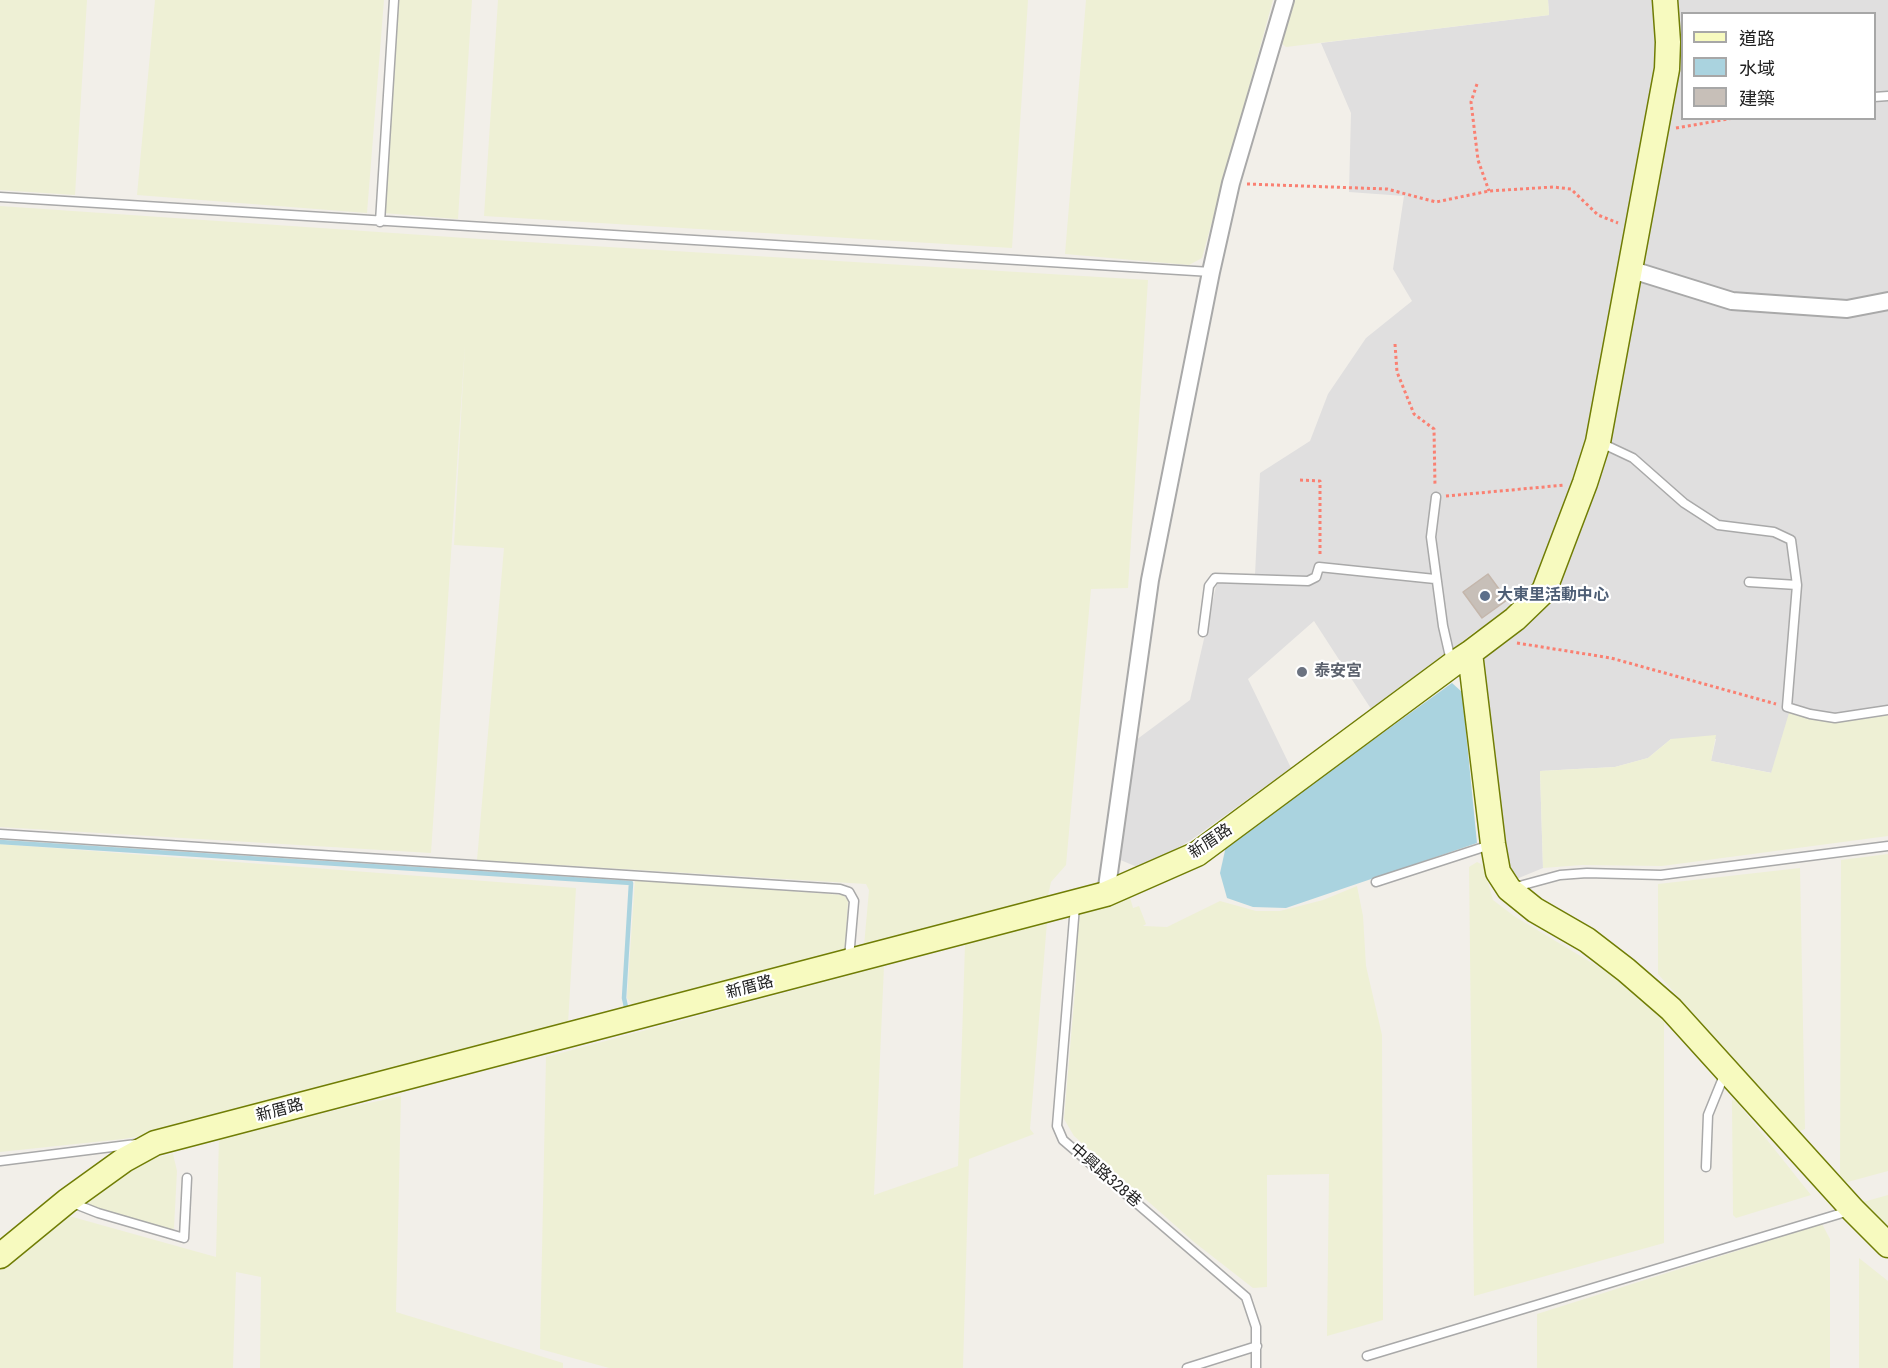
<!DOCTYPE html>
<meta charset="utf-8">
<style>
body{margin:0}
#map{position:relative;width:1888px;height:1368px;overflow:hidden;background:#f2efe9;font-family:"Roboto Condensed","Noto Sans TC",sans-serif}
canvas{display:block}
.legend{position:absolute;left:1681px;top:12px;width:195px;height:108px;box-sizing:border-box;background:#fff;border:2px solid #a7a7a7;margin:0;padding:8px 10px;list-style:none;font-size:18px;color:#222}
.legend li{display:flex;align-items:center;gap:12px;height:30px}
.legend b{width:30px;border:2px solid #a7a7a7}
</style>
<div id="map">
<canvas width="1888" height="1368"></canvas>
<ul class="legend">
<li><b style="height:8px;background:#f7fabf"></b>道路</li>
<li><b style="height:16px;background:#aad3df"></b>水域</li>
<li><b style="height:16px;background:#c7bfb8"></b>建築</li>
</ul>
</div>
<script>
const ctx = document.querySelector('canvas').getContext('2d');
ctx.lineJoin = 'round';
function fill(path, color) { ctx.fillStyle = color; ctx.fill(path, 'evenodd'); }
const poly = rows => new Path2D(rows.map(r => 'M' + r).join(''));
function trace(path, color, width, dash) { ctx.strokeStyle = color; ctx.lineWidth = width; ctx.lineCap = dash ? 'butt' : 'round'; ctx.setLineDash(dash || []); ctx.stroke(path); }
function write(font, color, halo, rows, align = 'center') {
  ctx.font = font + ' "Roboto Condensed","Noto Sans TC",sans-serif'; ctx.lineWidth = 4.5; ctx.setLineDash([]); ctx.textBaseline = 'middle'; ctx.strokeStyle = halo; ctx.fillStyle = color; for (const [text, x, y, turn = 0] of rows) {
    ctx.save(); ctx.translate(x, y); ctx.rotate((+turn || 0) * Math.PI / 180); ctx.textAlign = isNaN(turn) ? turn : align; if (halo) ctx.strokeText(text, 0, 0); ctx.fillText(text, 0, 0); ctx.restore();
  }
}
const residential = poly([
 [1548,0,1888,0,1888,713,1772,773,1711,761,1716,739,1671,739,1648,758,1615,767,1540,771,1543,868,1514,880,1503,875,1488,701,1477,630,1373,712,1314,621,1248,679,1291,768,1191,840,1142,869,1118,859,1136,740,1190,700,1217,582,1255,575,1260,473,1310,441,1328,394,1366,338,1412,301,1393,269,1404,196,1349,192,1351,113,1321,43,1549,15],
 [1682,14,1874,14,1874,118,1682,118]
]);
const farmland = poly([
 [0,0,87,0,75,195,0,190],
 [155,0,384,0,367,213,137,195],
 [399,0,472,0,458,219,383,213],
 [498,0,1028,0,1012,248,484,216],
 [1086,0,1273,0,1202,258,1189,265,1065,254],
 [1293,0,1548,0,1549,15,1286,47,1281,43],
 [0,206,495,240,1148,280,1128,588,1091,589,1066,865,1051,882,1047,900,864,946,869,890,866,884,477,860,504,548,454,545,465,345,431,853,0,827],
 [1789,713,1841,721,1888,713,1888,836,1662,866,1582,865,1543,868,1540,771,1615,767,1648,758,1671,739,1716,735,1711,761,1771,773],
 [0,844,576,888,568,1024,154,1134,123,1139,0,1152],
 [1888,854,1888,1171,1844,1183,1840,1178,1841,860],
 [1477,862,1483,865,1493,900,1514,916,1617,978,1664,1020,1664,1243,1474,1296,1469,867],
 [1800,868,1805,1129,1798,1132,1658,974,1658,884],
 [635,879,843,895,848,900,845,952,633,1005,627,998],
 [1357,886,1363,916,1366,966,1382,1035,1383,1320,1327,1336,1329,1174,1267,1175,1267,1287,1253,1288,1194,1242,1074,1136,1064,1119,1076,978,1075,933,1077,918,1083,911,1129,894,1133,908,1139,906,1146,924,1143,926,1167,927,1220,901,1256,911,1280,911,1323,900],
 [1047,922,1030,1129,1034,1134,969,1159,963,1368,609,1368,540,1349,546,1057,884,966,874,1195,958,1166,965,944],
 [401,1096,396,1312,563,1363,563,1368,260,1368,261,1277,236,1272,233,1368,0,1368,0,1269,69,1216,216,1257,219,1136],
 [1732,1100,1736,1101,1811,1195,1736,1218,1733,1215],
 [173,1154,177,1171,174,1228,169,1232,90,1209,87,1200,121,1174,158,1157],
 [1888,1195,1888,1236,1861,1207,1863,1202],
 [1822,1224,1830,1239,1830,1368,1537,1368,1537,1314],
 [1859,1258,1888,1281,1888,1368,1859,1368]
]);
const water = poly([
 [1452,683,1462,692,1477,843,1286,908,1253,907,1227,898,1220,873,1226,846]
]);
const stream = poly([
 [0,842,631,883,624,998,626,1007]
]);
const building = poly([
 [1488,574,1507,600,1482,618,1463,592,1488,574]
]);
const path = poly([
 [1477,84,1471,102,1478,160,1489,191],
 [1676,128,1734,118],
 [1247,184,1387,189,1436,202,1489,191,1553,187,1571,189,1598,215,1618,223],
 [1395,344,1397,372,1414,414,1434,429,1435,486],
 [1300,480,1320,481,1320,557],
 [1446,496,1565,485],
 [1517,643,1611,658,1776,704]
]);
const lane = poly([
 [1874,97,1888,96],
 [0,197,1211,272],
 [380,222,394,0],
 [1599,442,1633,458,1684,503,1718,525,1774,532,1791,540,1797,585,1787,707,1810,714,1835,718,1888,710],
 [1436,497,1431,537,1443,626,1451,661],
 [1749,582,1797,585],
 [1203,632,1209,586,1215,578,1308,581,1316,577,1319,567,1435,579],
 [0,834,840,889,849,892,854,901,849,958],
 [1376,882,1490,845],
 [1512,888,1560,875,1587,873,1661,875,1888,846],
 [1075,906,1057,1126,1063,1140,1246,1297,1256,1327,1256,1368],
 [0,1161,136,1144],
 [1706,1167,1708,1115,1725,1073],
 [70,1202,98,1213,184,1238,187,1178],
 [1367,1356,1849,1211],
 [1187,1368,1257,1346]
]);
const street = poly([
 [1629,269,1732,301,1847,309,1888,301],
 [1106,894,1150,580,1211,272,1231,183,1285,0]
]);
const secondary = poly([
 [1665,0,1668,42,1667,69,1598,442,1585,483,1544,591,1515,619,1470,653,1493,844,1498,872,1509,889,1535,910,1587,940,1626,970,1671,1009,1853,1210,1888,1245],
 [0,1256,67,1201,124,1160,155,1143,1106,894,1197,854,1452,665,1470,653]
]);
const markers = [
 [1485,596,6,"#5c6f8a"],
 [1302,672,6,"#6b7280"]
];
const serviceNames = [
 ["大東里活動中心",1497,596]
];
const worshipNames = [
 ["泰安宮",1314,672]
];
const streetNames = [
 ["新厝路",1211,842,-34],
 ["新厝路",750,988,-15],
 ["新厝路",280,1111,-15],
 ["中興路328巷",1105,1176,41]
];
fill(residential, '#e0dfdf');
fill(farmland, '#eef0d5');
fill(water, '#aad3df');
trace(stream, '#aad3df', 4.5);
fill(building, '#c7bfb8');
trace(building, '#c4b6ab', 1.5);
trace(lane, '#a9a9a9', 11);
trace(street, '#a9a9a9', 20);
trace(secondary, '#707d05', 27);
trace(path, '#fa8072', 3, [3, 3]);
trace(lane, '#fff', 8);
trace(street, '#fff', 16);
trace(secondary, '#f7fabf', 24);
for (const [x, y, r, color] of markers) { const dot = new Path2D(); dot.arc(x, y, r, 0, 2 * Math.PI); ctx.fillStyle = color; ctx.fill(dot); trace(dot, '#fff', 2); }
write('bold 16px', '#4e5e75', '#fff', serviceNames, 'left');
write('bold 16px', '#5b616d', '#fff', worshipNames, 'left');
write('16px', '#222', '#fff', streetNames);
</script>
